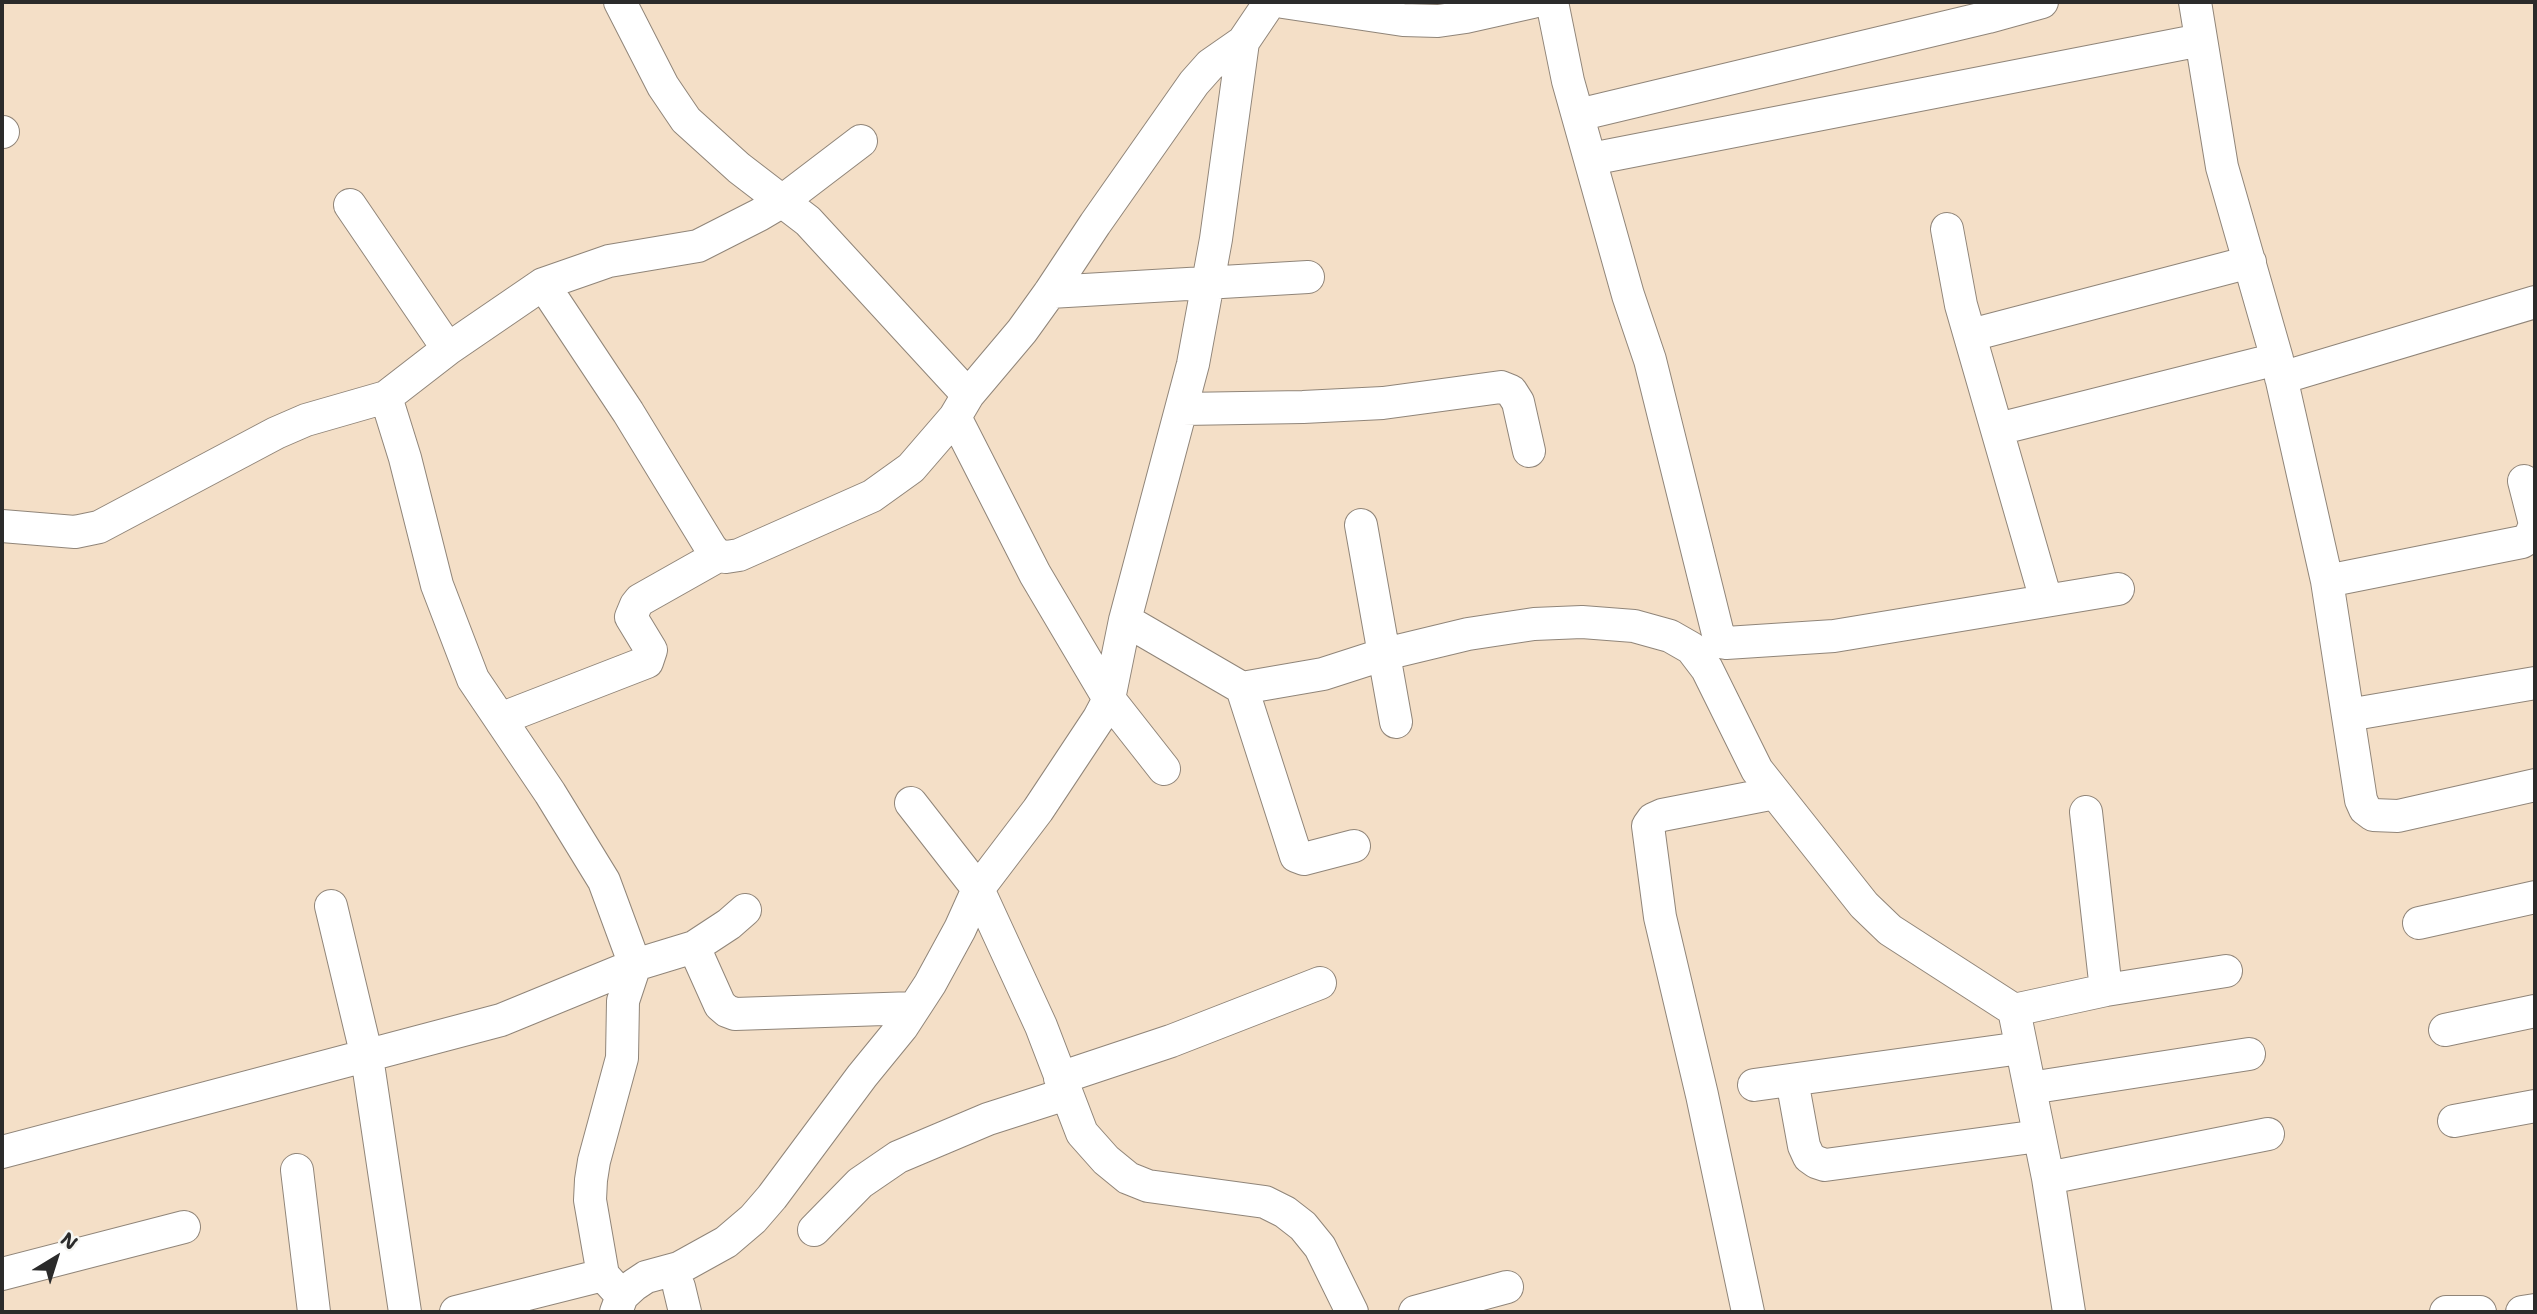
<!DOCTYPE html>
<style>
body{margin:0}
#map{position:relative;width:2537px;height:1314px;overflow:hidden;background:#f4dfc7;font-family:"Shantell Sans",sans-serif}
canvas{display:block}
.frame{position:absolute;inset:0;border:4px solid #2b2b2b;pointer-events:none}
.north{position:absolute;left:21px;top:1223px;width:70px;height:70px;-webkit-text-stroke:5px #f6f6f2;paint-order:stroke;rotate:38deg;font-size:19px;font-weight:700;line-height:28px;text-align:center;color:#2b2b2b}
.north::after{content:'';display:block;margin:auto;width:24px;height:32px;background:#2b2b2b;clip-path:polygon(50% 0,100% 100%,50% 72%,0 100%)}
</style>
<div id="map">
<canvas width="2537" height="1314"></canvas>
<div class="frame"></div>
<div class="north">N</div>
</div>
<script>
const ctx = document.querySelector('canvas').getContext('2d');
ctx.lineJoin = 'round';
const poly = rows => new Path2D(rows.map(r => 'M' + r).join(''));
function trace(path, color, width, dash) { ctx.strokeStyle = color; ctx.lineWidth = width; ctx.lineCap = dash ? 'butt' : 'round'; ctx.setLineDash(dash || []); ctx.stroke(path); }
const minor = poly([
 [620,2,663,86,686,120,739,168,808,221,968,395,955,417,1035,574,1109,699,1164,769],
 [1283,2,1403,20,1438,21,1466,17,1533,2],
 [1552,2,1568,81,1628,295,1650,360,1720,642,1726,643,1834,636,2118,589],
 [2195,2,2222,167,2277,359,2327,581,2361,800,2365,809,2373,815,2398,816,2535,785],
 [1578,115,1988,17,2042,2],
 [2,132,3,132],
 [1591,159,2201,40],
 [350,205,448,349],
 [1947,229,1961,305,2046,600],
 [543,284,628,412,711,548,718,556,726,557,739,555,872,496,911,468,955,417],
 [1050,292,1308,277],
 [1971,335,2250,262],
 [2281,378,2535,302],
 [968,395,1022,331,1050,292,1095,224,1194,83,1210,65,1243,42],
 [386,397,405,458,437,585,473,679,550,793,604,881,635,965,623,1001,622,1058,594,1161,591,1180,590,1200,603,1275,622,1296],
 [1183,409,1303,407,1383,403,1501,387,1511,391,1518,402,1529,451],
 [1998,429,2277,359],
 [1361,525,1396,722],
 [2,526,75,532,99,527,276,433,306,420,386,397,448,349,543,284,609,261,698,246,759,215,781,202,861,141],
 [2327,581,2522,542,2530,537,2535,524,2524,481],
 [1125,620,1242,688,1296,856,1304,859,1354,846],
 [1242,688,1323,674,1385,654,1468,634,1534,624,1582,622,1634,626,1670,636,1691,648,1707,669,1757,770,1864,905,1890,930,2014,1010,2048,1178,2069,1312],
 [2348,715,2535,683],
 [500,719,647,662,651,650,631,617,636,605,640,600,718,556],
 [911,803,978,889,1041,1026,1082,1133,1106,1160,1128,1178,1148,1186,1265,1202,1285,1212,1303,1226,1320,1247,1352,1312],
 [2086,812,2106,990],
 [331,906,367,1057,405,1312],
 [2419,923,2535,897],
 [694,947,720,1005,727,1011,735,1014,914,1008],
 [2014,1010,2106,990,2226,971],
 [2445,1030,2535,1011],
 [1060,1078,1171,1041,1320,983],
 [1792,1080,1804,1146,1809,1157,1816,1162,1825,1165,2039,1136],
 [1754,1085,2021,1048],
 [2030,1088,2249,1054],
 [2454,1121,2535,1106],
 [2,1152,501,1020,635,965,694,947,729,924,745,910],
 [297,1170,314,1312],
 [2048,1178,2268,1134],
 [814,1230,860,1183,898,1157,988,1119,1066,1094],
 [2,1274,184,1227],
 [679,1287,685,1312],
 [456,1312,603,1275],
 [616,1312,622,1296,634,1285,646,1277,679,1268,726,1242,753,1219,772,1197,862,1076,902,1027,930,984,960,929,978,889,1038,810,1099,718,1109,699,1125,620,1193,364,1216,239,1243,42,1270,2],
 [1415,1312,1507,1287],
 [1748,1312,1702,1095,1660,917,1648,826,1653,819,1662,815,1775,793],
 [2446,1312,2480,1312],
 [2522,1312,2535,1310]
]);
trace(minor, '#908579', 34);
trace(minor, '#fff', 32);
</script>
